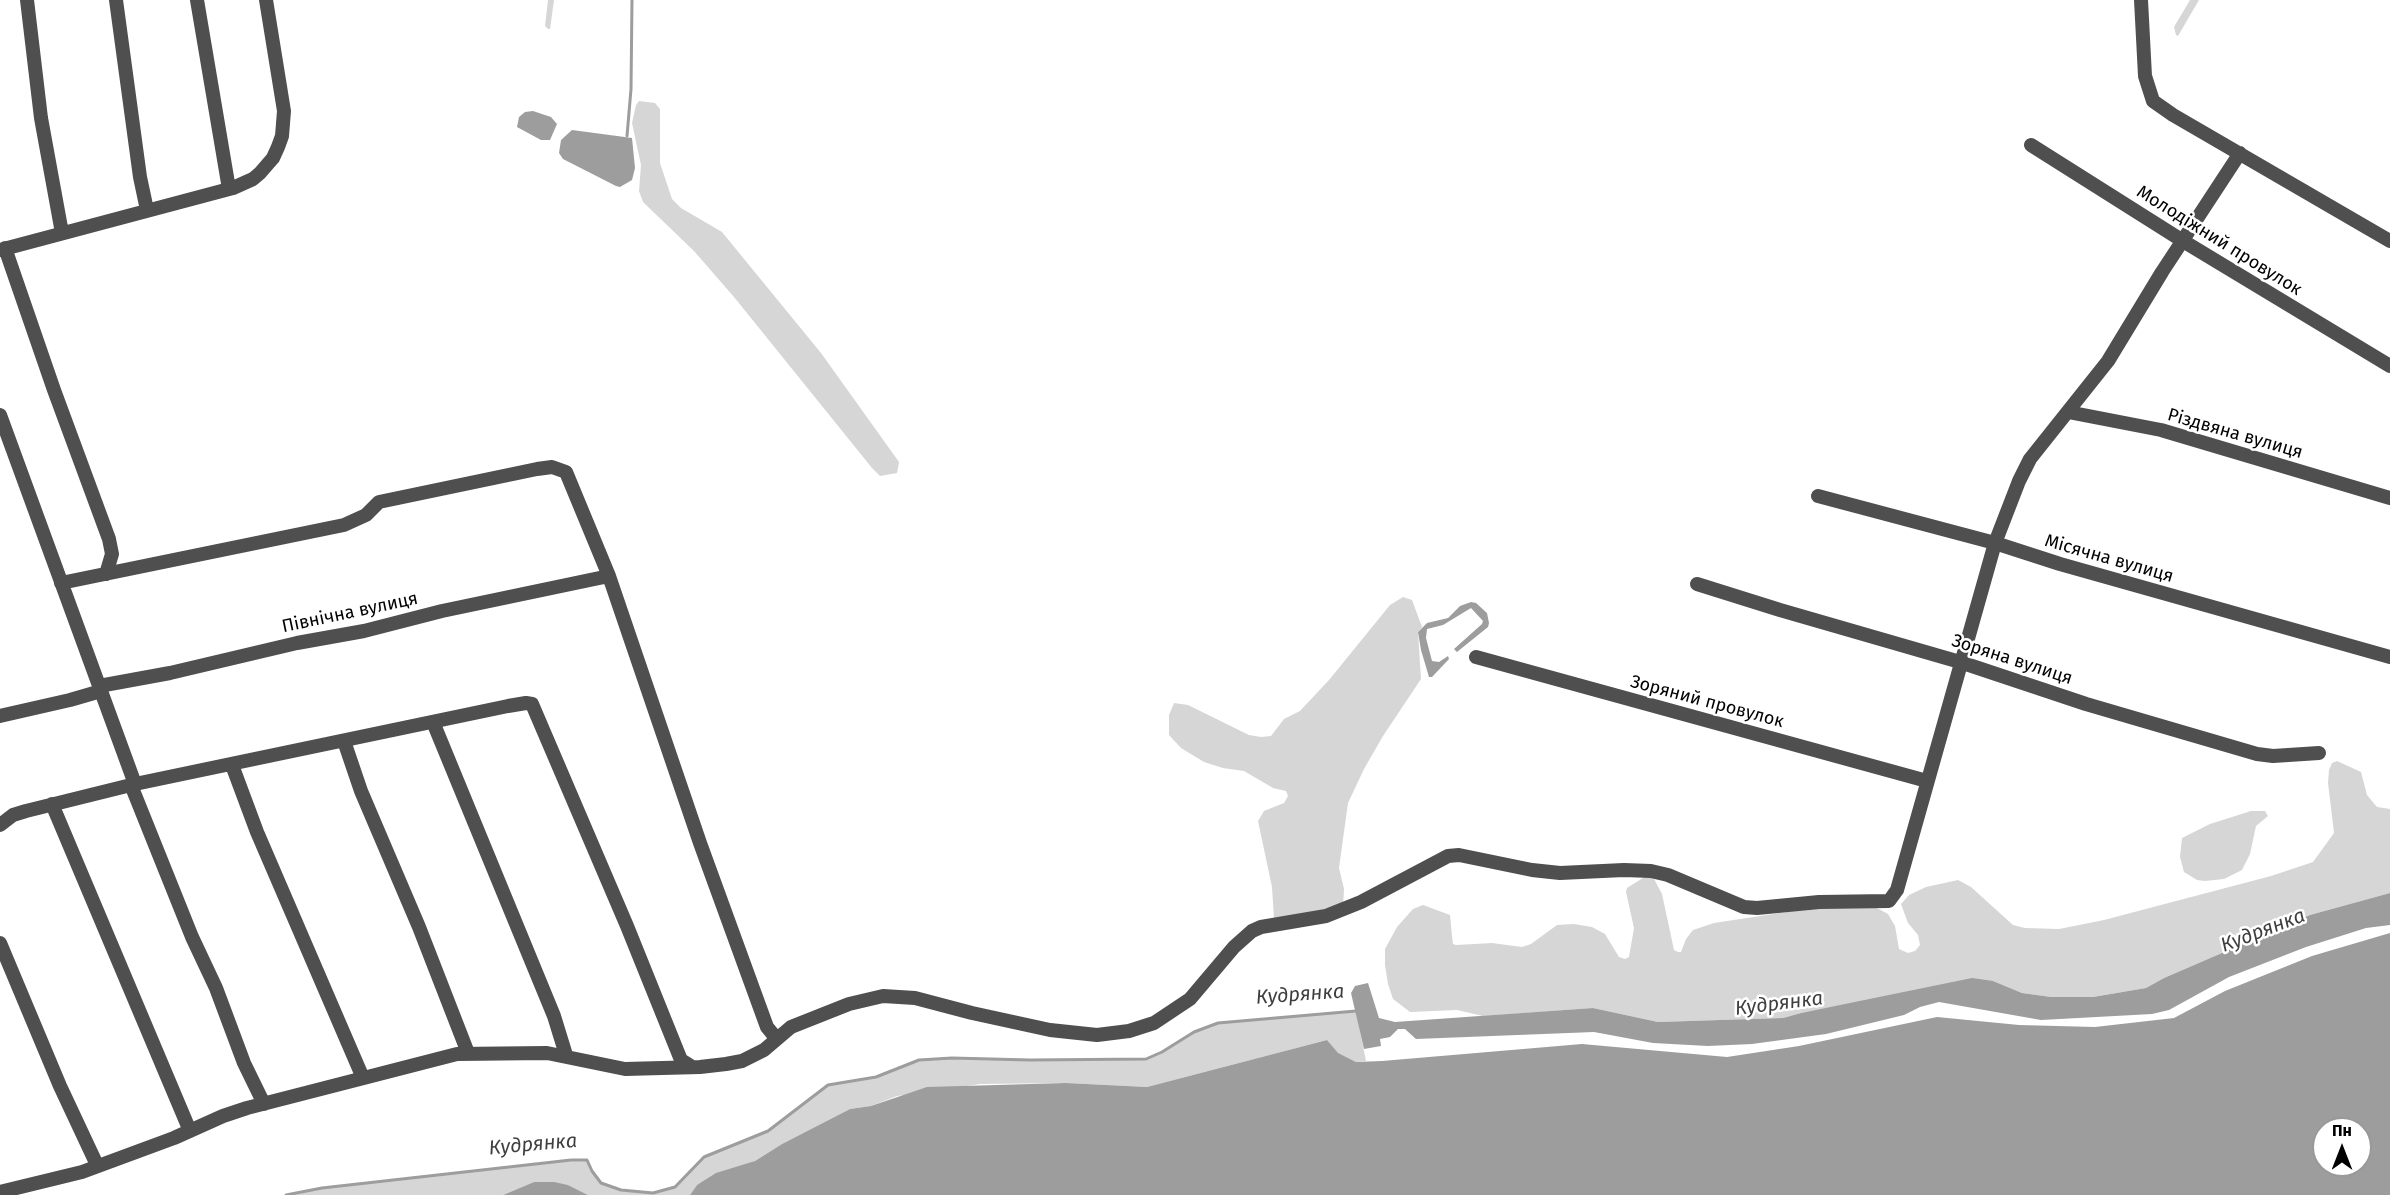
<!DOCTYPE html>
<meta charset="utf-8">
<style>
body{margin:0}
#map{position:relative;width:2390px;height:1195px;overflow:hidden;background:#fff;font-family:"Fira Sans",sans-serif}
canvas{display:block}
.north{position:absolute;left:2312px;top:1117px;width:60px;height:60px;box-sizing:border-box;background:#fff;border:2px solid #999;border-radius:50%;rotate:0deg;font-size:16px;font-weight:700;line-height:24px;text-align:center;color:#000}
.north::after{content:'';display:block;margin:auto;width:21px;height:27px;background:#000;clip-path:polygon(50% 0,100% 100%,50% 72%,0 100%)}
</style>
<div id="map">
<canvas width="2390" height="1195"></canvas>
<div class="north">Пн</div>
</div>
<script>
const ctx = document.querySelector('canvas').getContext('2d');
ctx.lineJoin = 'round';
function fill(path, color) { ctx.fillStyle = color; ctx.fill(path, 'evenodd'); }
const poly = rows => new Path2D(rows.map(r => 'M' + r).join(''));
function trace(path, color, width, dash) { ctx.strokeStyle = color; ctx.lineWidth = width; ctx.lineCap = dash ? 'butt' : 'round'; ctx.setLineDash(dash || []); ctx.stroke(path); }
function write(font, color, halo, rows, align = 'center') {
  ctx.font = font + ' "Fira Sans",sans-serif'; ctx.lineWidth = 5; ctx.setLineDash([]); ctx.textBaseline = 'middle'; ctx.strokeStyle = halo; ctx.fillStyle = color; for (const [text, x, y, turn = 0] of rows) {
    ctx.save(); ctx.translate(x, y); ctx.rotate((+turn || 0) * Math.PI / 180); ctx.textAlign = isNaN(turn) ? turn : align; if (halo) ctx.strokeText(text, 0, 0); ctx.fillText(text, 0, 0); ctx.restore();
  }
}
const green = poly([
 [548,0,554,0,550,29,548,29,545,26],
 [2190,0,2199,0,2178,36,2176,35,2174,27],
 [639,101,655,103,660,109,660,163,672,199,681,208,722,232,821,353,899,462,897,473,880,476,872,468,734,297,694,251,643,202,639,191,641,165,632,123,636,105],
 [1403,597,1412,600,1422,627,1418,632,1421,679,1383,736,1364,769,1348,803,1339,868,1344,889,1343,906,1340,913,1274,919,1272,887,1258,821,1264,811,1284,803,1288,796,1286,791,1273,788,1244,771,1223,768,1204,762,1181,748,1169,735,1169,715,1174,703,1188,705,1249,735,1261,737,1271,736,1284,719,1300,711,1329,680,1390,605],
 [2337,761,2361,772,2367,795,2377,807,2390,809,2390,893,2310,915,2164,978,2146,988,2093,997,2051,997,2022,993,1993,981,1925,989,1801,1013,1783,1018,1658,1022,1593,1008,1483,1016,1457,1010,1410,1012,1393,999,1388,984,1385,965,1385,949,1397,927,1413,909,1423,905,1450,915,1452,936,1453,944,1456,945,1492,943,1522,947,1531,944,1557,925,1574,924,1592,927,1605,934,1619,957,1625,959,1629,957,1634,928,1626,892,1627,888,1646,876,1653,877,1662,894,1674,950,1678,952,1681,952,1686,939,1693,930,1714,923,1826,906,1875,907,1888,914,1895,926,1899,949,1908,953,1915,951,1920,945,1918,935,1908,923,1901,904,1909,895,1926,887,1958,880,1971,887,2013,925,2025,928,2059,929,2104,920,2271,876,2313,862,2334,833,2328,783,2329,770,2332,763],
 [2251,811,2265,811,2268,816,2256,826,2250,854,2242,870,2224,879,2205,881,2197,880,2184,872,2180,857,2182,838,2210,824],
 [1356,1012,1366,1061,1356,1062,1337,1053,1327,1040,1147,1087,1066,1083,980,1084,897,1096,871,1106,850,1109,782,1144,755,1161,697,1185,690,1195,588,1195,568,1185,534,1182,503,1195,286,1195,322,1188,571,1160,587,1160,592,1171,602,1183,621,1190,653,1193,675,1187,704,1157,768,1131,828,1085,876,1077,919,1060,952,1058,1030,1060,1146,1059,1162,1052,1194,1032,1218,1023]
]);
const water = poly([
 [533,111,551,117,557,124,550,140,541,140,517,127,519,117,525,112],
 [572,130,632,138,635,168,632,180,620,187,616,186,563,159,559,153,561,140],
 [1471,602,1476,603,1487,613,1489,623,1488,627,1457,652,1454,649,1482,624,1483,621,1471,608,1443,625,1427,629,1426,638,1432,661,1439,662,1448,656,1449,659,1432,677,1429,677,1421,650,1418,632,1427,623,1448,618,1460,606],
 [2390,893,2390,925,2366,928,2306,947,2229,977,2169,1010,2152,1014,2041,1020,1939,1002,1920,1007,1904,1015,1826,1034,1752,1044,1708,1046,1653,1043,1594,1032,1416,1039,1405,1029,1398,1029,1390,1037,1380,1039,1381,1046,1364,1049,1351,993,1355,986,1368,983,1379,1018,1395,1022,1593,1008,1658,1022,1783,1018,1801,1013,1972,978,1993,981,2022,993,2051,997,2093,997,2146,988,2164,978,2310,915],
 [2390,933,2390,1195,690,1195,697,1185,716,1173,755,1161,782,1144,850,1109,871,1106,927,1087,1066,1083,1147,1087,1327,1040,1338,1053,1356,1062,1382,1061,1582,1044,1727,1057,1799,1046,1937,1017,2019,1025,2095,1027,2174,1018,2225,991,2312,956],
 [2324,1129,2360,1129,2360,1165,2324,1165],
 [534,1182,554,1182,568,1185,588,1195,503,1195]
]);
const stream = poly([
 [627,136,631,89,632,0],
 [286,1195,322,1188,571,1160,587,1160,592,1171,601,1183,621,1190,653,1193,675,1187,704,1157,768,1131,828,1085,876,1077,919,1060,952,1058,1030,1060,1146,1059,1162,1052,1194,1032,1218,1023,1356,1011]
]);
const minor = poly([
 [27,0,41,118,62,233],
 [116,0,140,177,147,210],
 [197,0,229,189],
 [2141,0,2145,76,2153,101,2173,115,2390,241],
 [2031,145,2183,241,2390,366],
 [5,248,54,390,109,539,112,554,106,574],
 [0,250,233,188,253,179,260,173,273,158,278,147,282,136,284,111,266,0],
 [2068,412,2161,430,2390,498],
 [0,415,135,784],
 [1818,496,1995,543,2060,564,2390,657],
 [61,583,344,525,366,515,379,502,537,469,552,467,566,472,609,576,700,843,767,1027,776,1038],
 [1697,584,1780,610,1960,662,2086,704,2257,754,2273,756,2319,753],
 [1476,657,1927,781],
 [99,686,170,673,297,643,364,631,442,611,609,576],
 [0,716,70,700,101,691],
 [433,722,554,1016,566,1055],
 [344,741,361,791,419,927,468,1053],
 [232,765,257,832,363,1078],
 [131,785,192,937,216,988,244,1063,264,1104],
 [52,804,190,1131],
 [0,825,13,815,26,811,135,784,508,706,526,703,532,704,627,926,681,1060,692,1067],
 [0,943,60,1086,97,1165],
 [0,1192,82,1172,174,1138,223,1116,247,1108,457,1054,547,1053,625,1069,700,1067,726,1064,742,1061,764,1050,791,1027,849,1004,883,996,915,998,972,1013,1050,1030,1097,1035,1129,1031,1154,1023,1190,999,1234,947,1252,931,1261,927,1326,916,1361,902,1448,856,1459,855,1532,870,1560,873,1624,870,1651,871,1668,875,1744,907,1757,908,1819,902,1889,901,1897,890,1995,543,2019,481,2030,459,2108,361,2162,272,2240,153]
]);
const streetNames = [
 ["Молодіжний провулок",2219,241,32],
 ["Різдвяна вулиця",2235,434,16],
 ["Місячна вулиця",2109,559,16],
 ["Північна вулиця",350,613,-12],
 ["Зоряна вулиця",2012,660,18],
 ["Зоряний провулок",1707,702,15]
];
const waterNames = [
 ["Кудрянка",2263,931,-21],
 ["Кудрянка",1300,995,-4],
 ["Кудрянка",1779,1004,-7],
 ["Кудрянка",533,1145,-5]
];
fill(green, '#d6d6d6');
fill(water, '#9d9d9d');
trace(stream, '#9d9d9d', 3);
trace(minor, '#4f4f4f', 14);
write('18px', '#000', '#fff', streetNames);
write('italic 20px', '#3e3e3e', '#fff', waterNames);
</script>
